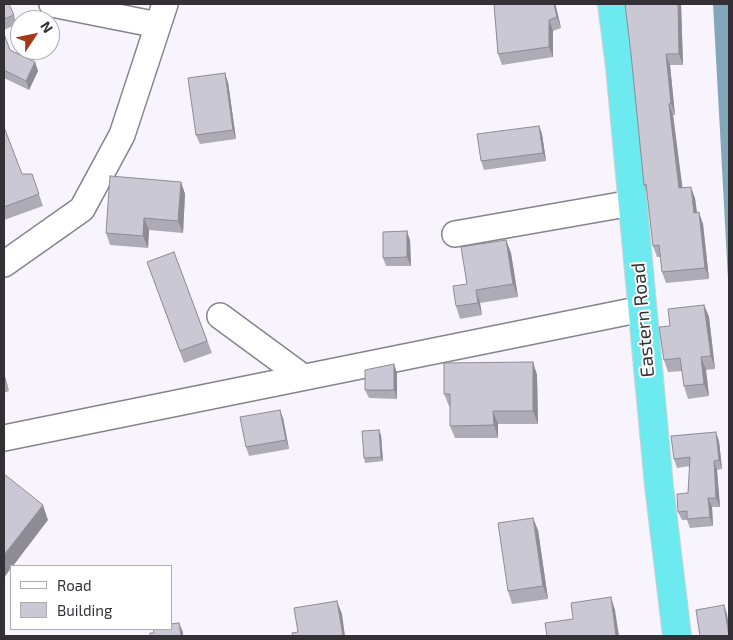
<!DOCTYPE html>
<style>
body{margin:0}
#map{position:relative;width:733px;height:640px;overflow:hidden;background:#f7f4fe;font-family:"Exo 2",sans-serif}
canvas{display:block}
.frame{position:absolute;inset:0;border:5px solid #333136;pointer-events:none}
.legend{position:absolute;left:10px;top:565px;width:162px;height:65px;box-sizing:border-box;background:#fff;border:1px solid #adadaf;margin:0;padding:6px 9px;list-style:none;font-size:15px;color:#333136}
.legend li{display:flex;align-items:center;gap:10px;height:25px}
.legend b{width:25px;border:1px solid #adadaf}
.north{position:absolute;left:10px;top:10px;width:50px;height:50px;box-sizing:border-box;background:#fff;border:1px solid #adadaf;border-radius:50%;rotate:56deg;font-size:14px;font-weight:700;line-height:20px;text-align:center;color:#333136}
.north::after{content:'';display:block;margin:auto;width:18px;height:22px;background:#a13a18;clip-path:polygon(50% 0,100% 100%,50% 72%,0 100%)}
</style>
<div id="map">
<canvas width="733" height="640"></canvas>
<div class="frame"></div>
<ul class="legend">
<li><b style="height:6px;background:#fff"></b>Road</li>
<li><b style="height:14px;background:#c9c8d4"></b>Building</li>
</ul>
<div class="north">N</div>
</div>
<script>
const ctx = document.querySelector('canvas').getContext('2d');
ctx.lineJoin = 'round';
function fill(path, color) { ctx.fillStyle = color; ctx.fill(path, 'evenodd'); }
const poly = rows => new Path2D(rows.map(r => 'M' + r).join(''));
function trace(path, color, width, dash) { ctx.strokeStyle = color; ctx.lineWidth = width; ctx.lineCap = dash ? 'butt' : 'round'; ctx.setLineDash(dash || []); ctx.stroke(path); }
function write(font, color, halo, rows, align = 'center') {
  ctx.font = font + ' "Exo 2",sans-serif'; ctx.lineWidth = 4; ctx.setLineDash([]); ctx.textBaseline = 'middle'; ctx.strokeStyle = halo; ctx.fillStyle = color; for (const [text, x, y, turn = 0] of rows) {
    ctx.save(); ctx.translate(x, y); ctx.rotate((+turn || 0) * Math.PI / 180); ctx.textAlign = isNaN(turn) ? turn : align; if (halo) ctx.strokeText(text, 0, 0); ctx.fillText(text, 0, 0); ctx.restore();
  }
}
const water = poly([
 [713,4,729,4,729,298,720,131]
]);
const minor = poly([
 [52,4,158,25],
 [455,234,632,203],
 [4,264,82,209,122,135,165,4],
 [220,316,303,377],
 [4,438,642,309]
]);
const highway = poly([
 [612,4,620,67,659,486,677,636]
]);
const wall = poly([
 [4,4,14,15,17,24,4,30],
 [494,4,555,4,561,28,553,31,553,57,502,65,498,54],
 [681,4,683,65,670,65,675,115,673,115,682,188,695,198,697,212,703,224,709,279,666,283,662,272,661,257,657,257,653,246,647,194,644,185,631,54],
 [4,34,10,50,35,62,38,71,29,90,4,78],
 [228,82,236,139,200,144,196,135],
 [539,126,542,134,546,161,484,170,481,161],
 [4,127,22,174,32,174,43,206,4,220],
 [181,182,185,194,183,233,149,230,148,248,110,245,106,233],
 [410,240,411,266,386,266,383,258],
 [506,240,511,253,518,297,480,303,482,315,460,319,456,306,467,284],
 [174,252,212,353,184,363,147,262],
 [704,305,709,317,715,369,706,370,709,396,688,399,684,386,682,371,668,372,664,360,670,326],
 [533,362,537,375,538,424,498,424,498,438,455,438,450,426,450,406,449,406,444,394],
 [4,373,9,391,4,393],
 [397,373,397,399,369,398,365,390],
 [283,418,289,449,249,456,246,447],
 [381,435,383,461,365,463,364,458],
 [719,441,722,469,717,470,720,507,712,507,713,526,690,528,687,520,682,520,678,512,688,493,690,466,677,468,674,459],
 [538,530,548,599,512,604,508,591]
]);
const shadedWall = poly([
 [554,4,555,4,556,6,561,28,557,17],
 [678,4,681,4,683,65,679,54],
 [549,20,553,31,553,57,549,47],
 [666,54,670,65,675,115,671,103],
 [35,62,38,71,29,90,26,81],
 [225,73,228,82,236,139,233,130],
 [669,104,673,115,684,199,679,188],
 [539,126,542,134,546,161,543,153],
 [181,182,185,194,183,233,178,221],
 [691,187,695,198,698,224,694,213],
 [699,212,703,224,709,279,705,268],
 [144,218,149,230,148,248,143,236],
 [407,231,410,240,411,266,407,257],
 [506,240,511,253,518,297,513,284],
 [476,290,480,303,482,315,478,303],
 [704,305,709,317,715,369,711,356],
 [701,357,706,370,709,396,704,384],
 [533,362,537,375,538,424,533,411],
 [394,364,397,373,397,399,394,390],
 [4,373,9,391,4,377],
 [280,410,283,418,289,449,286,440],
 [493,411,498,424,498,438,494,425],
 [379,430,381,435,383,461,381,457],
 [716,432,719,441,722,469,719,460],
 [714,461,717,470,720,507,716,498],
 [708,498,712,507,713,526,710,517],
 [43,505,48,520,13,566,11,566,11,568,4,578,4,555],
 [533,518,538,530,548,599,543,586],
 [611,597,615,610,619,636,616,636],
 [337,601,342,614,345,636,343,636],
 [724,605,727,614,729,626,729,635],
 [179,623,183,632,183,636,181,636]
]);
const building = poly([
 [4,4,9,4,14,15,4,19,4,4],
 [494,4,554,4,557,17,549,20,549,47,498,54,494,4],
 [625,4,678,4,679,54,666,54,671,103,669,104,679,188,691,187,694,213,699,212,705,268,662,272,659,245,653,246,646,184,644,185,631,54,625,4],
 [4,34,10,50,35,62,26,81,4,70,4,34],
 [225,73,233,130,196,135,188,78,225,73],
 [539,126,543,153,481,161,477,134,539,126],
 [4,127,22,174,32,174,39,194,4,207,4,127],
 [110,176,181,182,178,221,144,218,143,236,106,233,110,176],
 [407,231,407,257,383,258,383,232,407,231],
 [506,240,513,284,476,290,478,303,456,306,453,286,467,284,461,247,506,240],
 [174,252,207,341,180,351,147,262,174,252],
 [704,305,711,356,701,357,704,384,684,386,680,358,664,360,659,327,670,326,668,309,704,305],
 [533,362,533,411,493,411,494,425,450,426,450,394,444,394,444,363,533,362],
 [394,364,394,390,365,390,365,370,394,364],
 [280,410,286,440,246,447,240,417,280,410],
 [379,430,381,457,364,458,362,431,379,430],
 [716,432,719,460,714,461,716,498,708,498,710,517,687,519,687,511,678,512,677,494,688,493,690,457,674,459,671,436,716,432],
 [4,474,43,505,4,555,4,474],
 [533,518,543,586,508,591,498,523,533,518],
 [611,597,616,636,547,636,545,623,573,619,571,603,611,597],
 [337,601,343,636,293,636,292,633,298,632,294,608,337,601],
 [724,605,729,636,700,636,696,610,724,605],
 [179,623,181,636,150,636,150,633,154,633,153,629,171,629,171,624,179,623]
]);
const streetNames = [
 ["Eastern Road",643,320,-95]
];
fill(water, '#81a7b9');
trace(minor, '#86838e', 28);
trace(highway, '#d2d2d3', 30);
trace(minor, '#fff', 25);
trace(highway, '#6de9f0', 28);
fill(wall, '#adacb6');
fill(shadedWall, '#8d8c94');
fill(building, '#c9c8d4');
trace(building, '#8d8c94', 1);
write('19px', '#333136', '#fff', streetNames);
</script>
